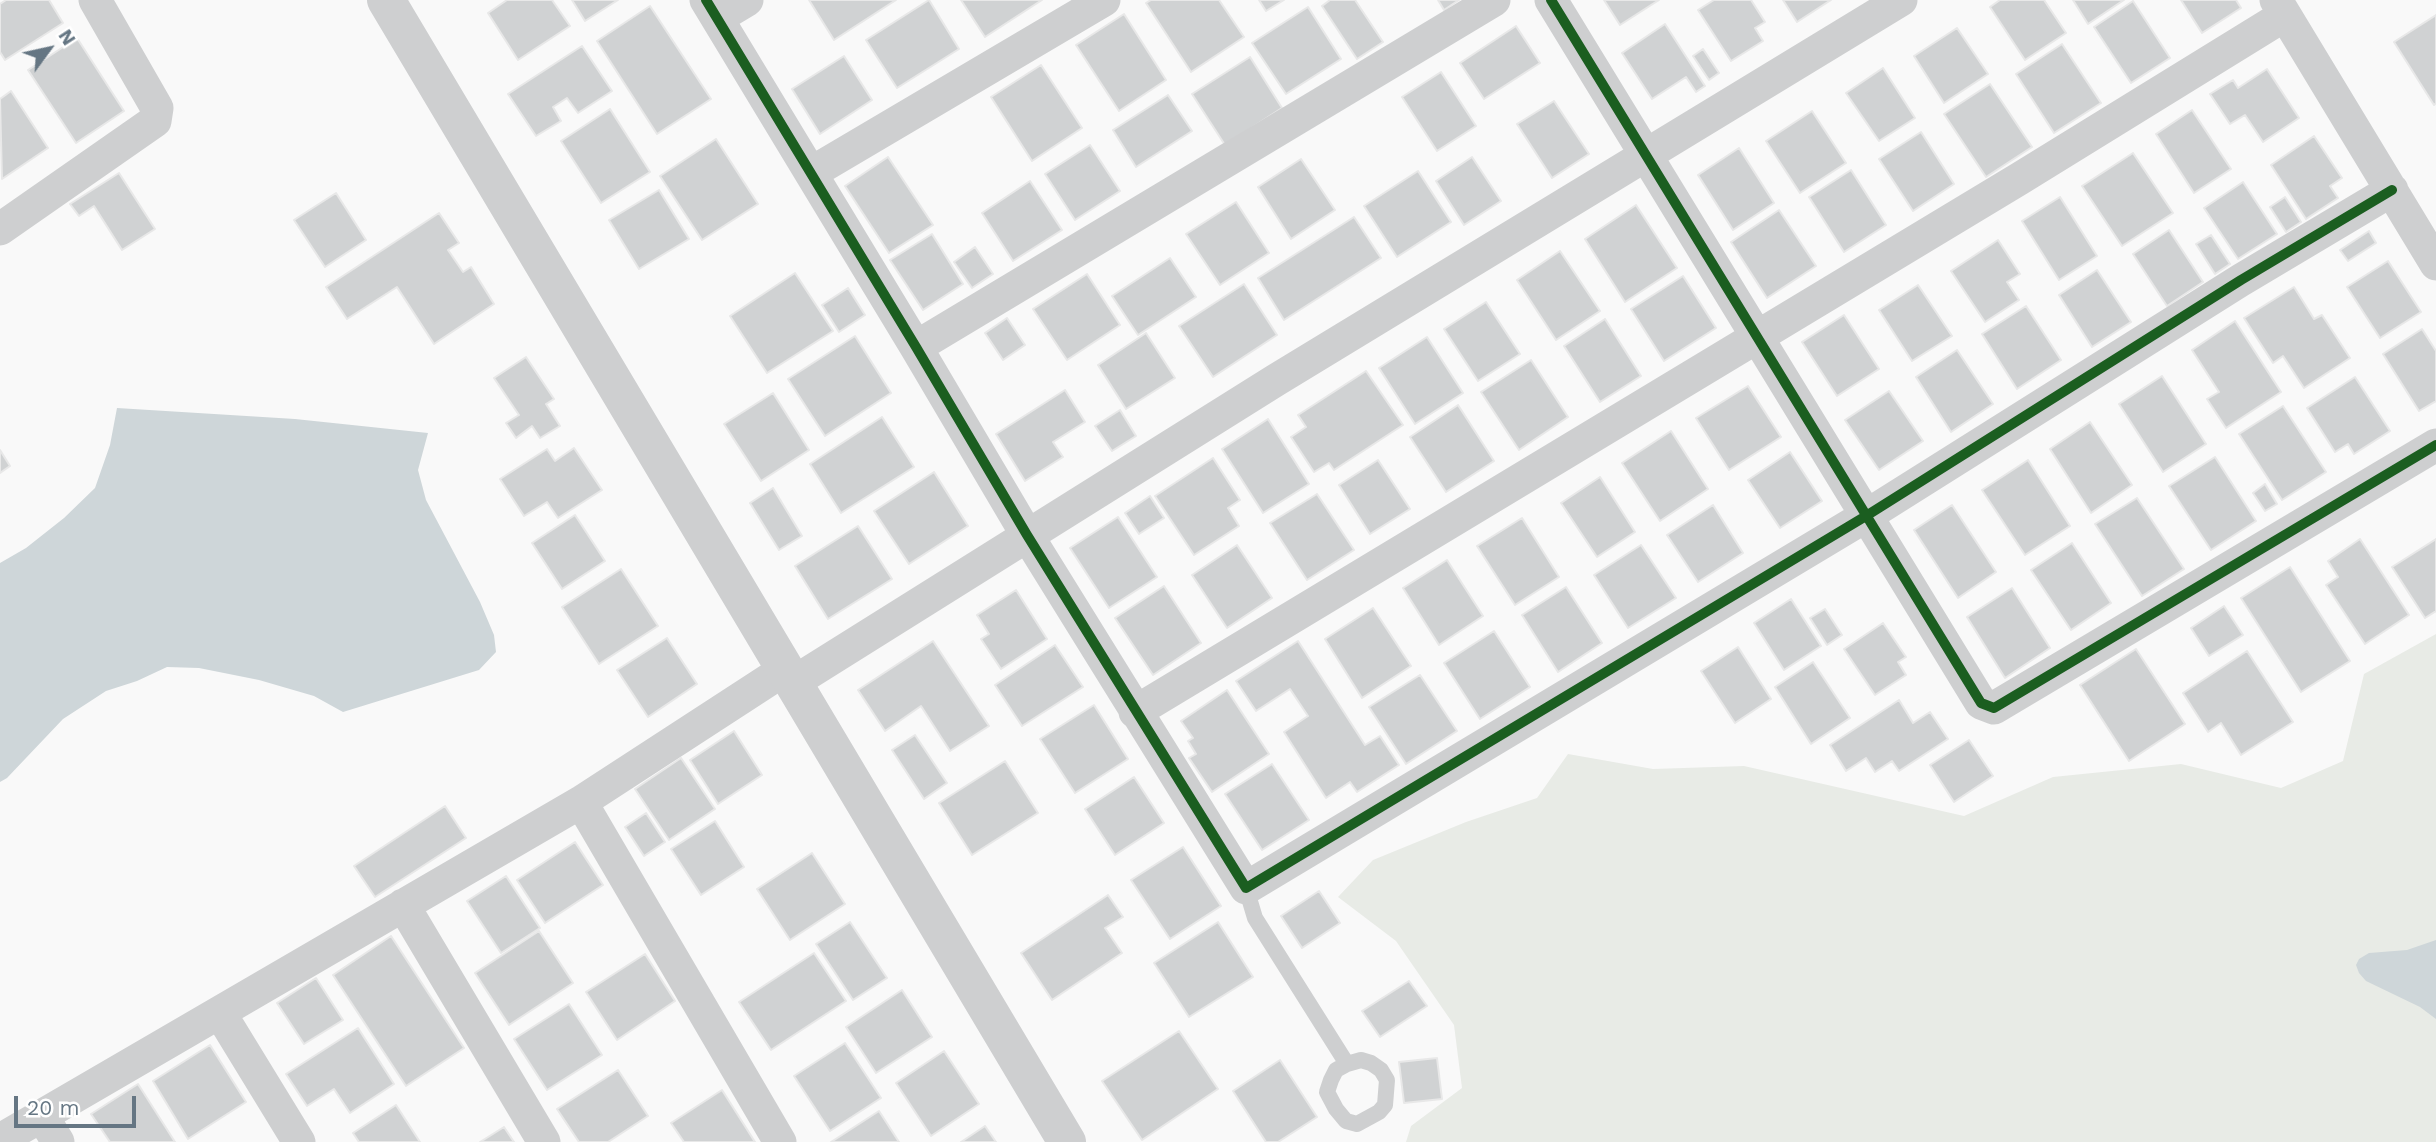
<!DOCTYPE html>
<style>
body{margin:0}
#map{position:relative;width:2436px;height:1142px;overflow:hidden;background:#f9f9f9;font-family:"Work Sans",sans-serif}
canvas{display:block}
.north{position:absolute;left:14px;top:14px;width:70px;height:70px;-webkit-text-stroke:5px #fff;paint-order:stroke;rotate:57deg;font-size:19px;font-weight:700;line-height:28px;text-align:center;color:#657683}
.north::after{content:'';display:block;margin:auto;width:24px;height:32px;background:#657683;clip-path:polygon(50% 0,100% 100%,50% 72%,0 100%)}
.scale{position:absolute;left:14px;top:1096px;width:122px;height:32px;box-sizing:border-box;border:4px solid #657683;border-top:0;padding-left:9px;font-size:21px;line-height:24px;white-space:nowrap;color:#657683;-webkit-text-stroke:5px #fff;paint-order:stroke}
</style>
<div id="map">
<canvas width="2436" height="1142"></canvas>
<div class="north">N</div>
<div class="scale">20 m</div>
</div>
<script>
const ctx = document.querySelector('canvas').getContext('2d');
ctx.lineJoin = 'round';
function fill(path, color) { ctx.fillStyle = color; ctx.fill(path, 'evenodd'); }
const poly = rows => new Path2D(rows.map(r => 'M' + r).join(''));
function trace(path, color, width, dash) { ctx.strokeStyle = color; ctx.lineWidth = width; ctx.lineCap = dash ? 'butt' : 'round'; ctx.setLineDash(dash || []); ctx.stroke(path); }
const green = poly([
 [2436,634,2436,1142,1406,1142,1411,1126,1462,1088,1454,1025,1396,941,1338,897,1373,860,1466,822,1537,798,1568,754,1653,769,1744,766,1964,816,2053,777,2181,764,2281,788,2343,761,2364,674]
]);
const water = poly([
 [117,408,295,419,428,433,418,470,426,500,480,602,494,635,496,652,479,670,343,712,314,696,259,680,199,668,167,667,137,681,106,691,63,719,7,778,0,782,0,563,26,548,64,518,95,488,110,445],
 [2436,940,2436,1019,2420,1007,2366,981,2359,973,2356,965,2359,959,2369,953,2407,950]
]);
const building = poly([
 [6,0,49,0,63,23,5,60,0,52,0,4,6,0],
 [507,0,552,0,570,26,518,60,488,13,507,0],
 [572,0,618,0,585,21,572,0],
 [809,0,896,0,834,40,809,0],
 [929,0,959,49,897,88,866,40,929,0],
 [961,0,1042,0,985,37,961,0],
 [1151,0,1219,0,1244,37,1191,72,1146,3,1151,0],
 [1259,0,1284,0,1266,11,1259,0],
 [1330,0,1355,0,1383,42,1357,59,1322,6,1330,0],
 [1438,0,1459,0,1444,10,1438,0],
 [1604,0,1659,0,1620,25,1604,0],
 [1714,0,1751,0,1765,22,1755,28,1763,41,1731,61,1698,10,1714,0],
 [1783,0,1831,0,1797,22,1783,0],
 [2000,0,2044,0,2066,33,2025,60,1990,7,2000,0],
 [2073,0,2124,0,2088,24,2073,0],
 [2181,0,2236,0,2241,8,2202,33,2181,0],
 [2133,1,2170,58,2131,83,2094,27,2133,1],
 [650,6,711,99,657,134,597,41,650,6],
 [1308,7,1341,59,1286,94,1252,43,1308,7],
 [1124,14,1166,80,1119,111,1076,45,1124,14],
 [2436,15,2436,103,2434,105,2394,42,2436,15],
 [1665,24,1705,86,1696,92,1686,77,1652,99,1622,53,1665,24],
 [1516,26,1540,63,1484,99,1460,63,1516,26],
 [1957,28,1988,74,1944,103,1914,56,1957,28],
 [77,38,124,111,76,143,28,70,77,38],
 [2062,44,2101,103,2054,133,2016,74,2062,44],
 [582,46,612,91,578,113,567,98,553,107,561,121,536,136,508,94,582,46],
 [1703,49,1719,73,1709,80,1693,56,1703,49],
 [844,56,872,100,820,134,792,89,844,56],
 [1250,57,1282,108,1225,145,1192,94,1250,57],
 [1041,65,1082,128,1032,161,991,97,1041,65],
 [1883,68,1915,118,1879,141,1846,93,1883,68],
 [2267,69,2299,118,2263,142,2245,115,2230,124,2210,94,2233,80,2238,88,2267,69],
 [1441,72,1476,126,1437,151,1402,97,1441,72],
 [1990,84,2032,147,1986,177,1944,114,1990,84],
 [11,91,48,148,2,179,0,99,11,91],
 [1168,95,1192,131,1136,167,1113,130,1168,95],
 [1554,101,1589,154,1552,178,1517,124,1554,101],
 [610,109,650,172,601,203,561,141,610,109],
 [2192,110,2231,169,2194,193,2156,134,2192,110],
 [1812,111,1846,163,1800,193,1766,141,1812,111],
 [1921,132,1954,184,1913,211,1879,159,1921,132],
 [2314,136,2342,178,2330,186,2338,198,2306,219,2271,165,2314,136],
 [716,139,758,204,702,240,660,176,716,139],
 [1090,145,1120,191,1075,220,1045,174,1090,145],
 [1739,148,1774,203,1733,230,1698,175,1739,148],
 [2133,153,2173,213,2122,246,2082,186,2133,153],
 [888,157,933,225,889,253,845,186,888,157],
 [1472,157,1501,201,1464,225,1436,181,1472,157],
 [1301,159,1335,210,1291,239,1258,187,1301,159],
 [1851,170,1886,225,1844,252,1809,197,1851,170],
 [1418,171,1451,222,1397,257,1364,206,1418,171],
 [119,173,155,229,122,250,94,206,79,216,70,204,119,173],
 [1030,181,1062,230,1013,261,982,213,1030,181],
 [2243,182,2277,234,2238,259,2204,208,2243,182],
 [659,190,689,239,639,269,609,220,659,190],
 [336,193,366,240,325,267,294,220,336,193],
 [2060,197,2097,256,2059,280,2022,221,2060,197],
 [2285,197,2301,222,2286,232,2270,207,2285,197],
 [1236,202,1269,253,1220,285,1186,234,1236,202],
 [1636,205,1677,268,1625,302,1585,239,1636,205],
 [1779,210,1816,266,1767,298,1731,242,1779,210],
 [439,213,459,243,448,250,463,272,471,267,494,304,434,344,397,287,347,319,326,287,439,213],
 [1354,217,1381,258,1284,320,1258,278,1354,217],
 [2169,230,2203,282,2167,306,2133,254,2169,230],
 [2369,231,2376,243,2348,261,2340,250,2369,231],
 [932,234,963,284,923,310,890,260,932,234],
 [2211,235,2230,264,2215,274,2196,244,2211,235],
 [1998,240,2020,274,2007,282,2019,300,1985,322,1951,271,1998,240],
 [975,247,993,274,972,288,954,262,975,247],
 [1560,251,1600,311,1556,340,1517,280,1560,251],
 [1170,258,1196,297,1138,335,1112,296,1170,258],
 [2388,261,2421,312,2380,338,2347,287,2388,261],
 [2097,270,2131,322,2092,347,2059,295,2097,270],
 [795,273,833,331,767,373,730,316,795,273],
 [1087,274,1120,325,1067,360,1033,309,1087,274],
 [1683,276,1716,328,1664,361,1631,309,1683,276],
 [1244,284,1277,335,1213,377,1179,326,1244,284],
 [1918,285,1952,336,1912,361,1879,310,1918,285],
 [2294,287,2314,319,2322,315,2350,358,2304,388,2283,356,2273,363,2244,318,2294,287],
 [848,288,865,315,839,332,822,305,848,288],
 [1486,302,1520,354,1478,381,1444,329,1486,302],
 [2026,306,2061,360,2017,389,1982,334,2026,306],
 [1844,315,1879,369,1837,396,1802,342,1844,315],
 [1007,318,1025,345,1003,360,985,333,1007,318],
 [1605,319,1641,376,1600,402,1564,346,1605,319],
 [2235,321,2281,392,2226,428,2207,399,2219,392,2192,350,2235,321],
 [2422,329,2436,351,2436,401,2419,411,2383,354,2422,329],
 [1146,333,1175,378,1126,409,1098,365,1146,333],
 [855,336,891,393,825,436,788,379,855,336],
 [1427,337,1463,393,1415,424,1379,368,1427,337],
 [1957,350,1993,404,1951,432,1916,377,1957,350],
 [526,357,554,399,546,404,560,426,540,438,532,426,516,438,506,423,519,415,494,378,526,357],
 [1531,360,1568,417,1519,450,1481,392,1531,360],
 [1366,371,1403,425,1334,470,1329,463,1314,472,1291,437,1306,427,1298,415,1366,371],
 [2162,376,2206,444,2163,472,2119,404,2162,376],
 [2355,377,2390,431,2354,454,2348,444,2335,452,2307,408,2355,377],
 [1748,386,1781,437,1729,470,1696,418,1748,386],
 [1065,390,1085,422,1053,442,1063,457,1025,481,996,434,1065,390],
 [1889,391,1923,441,1879,470,1845,420,1889,391],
 [773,393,809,450,761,481,724,424,773,393],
 [1458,405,1494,461,1446,492,1410,437,1458,405],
 [2283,406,2326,472,2282,500,2239,434,2283,406],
 [1120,410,1136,436,1112,451,1095,426,1120,410],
 [882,417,914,467,841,513,810,464,882,417],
 [1268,419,1309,484,1263,513,1222,449,1268,419],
 [2090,422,2132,485,2091,513,2050,449,2090,422],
 [1671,431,1708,489,1660,521,1622,463,1671,431],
 [574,448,602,490,558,518,547,502,524,516,500,479,547,449,555,461,574,448],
 [0,450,10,466,0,473,0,450],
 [1790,452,1822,501,1780,528,1748,480,1790,452],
 [2215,457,2256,521,2211,550,2169,486,2215,457],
 [1213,458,1240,500,1228,508,1239,526,1194,555,1155,496,1213,458],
 [1378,460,1410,509,1370,534,1339,485,1378,460],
 [2028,460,2070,526,2025,555,1982,490,2028,460],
 [934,472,968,526,909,564,874,511,934,472],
 [1600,477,1635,532,1597,557,1561,503,1600,477],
 [2265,484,2277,504,2265,511,2253,493,2265,484],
 [773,488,802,536,779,550,750,503,773,488],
 [1317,494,1354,550,1307,580,1270,523,1317,494],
 [1150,496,1164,518,1139,534,1125,513,1150,496],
 [2137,498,2184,569,2142,596,2095,524,2137,498],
 [1713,505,1743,553,1698,582,1667,535,1713,505],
 [1952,505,1996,572,1958,598,1914,530,1952,505],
 [575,515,605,561,562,589,532,543,575,515],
 [1118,517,1157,577,1109,608,1070,548,1118,517],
 [1522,518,1559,577,1515,605,1477,546,1522,518],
 [858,526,892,579,828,619,795,566,858,526],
 [2360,539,2409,615,2365,644,2326,585,2338,577,2328,561,2360,539],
 [2436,539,2436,611,2425,618,2392,567,2436,539],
 [2072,543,2111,603,2071,630,2031,570,2072,543],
 [1237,545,1272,598,1227,628,1192,575,1237,545],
 [1641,545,1676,598,1628,628,1594,575,1641,545],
 [1447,560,1483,616,1439,645,1403,588,1447,560],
 [2290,567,2350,661,2301,692,2241,598,2290,567],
 [621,569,658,626,599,664,562,607,621,569],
 [1164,586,1201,643,1153,675,1115,618,1164,586],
 [1566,587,1602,643,1558,672,1522,615,1566,587],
 [2012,588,2050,648,2005,678,1967,617,2012,588],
 [1016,590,1047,639,1001,669,981,639,989,634,977,615,1016,590],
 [1791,599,1821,646,1784,670,1754,623,1791,599],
 [2224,606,2243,635,2209,656,2191,628,2224,606],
 [1373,608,1411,666,1362,698,1325,639,1373,608],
 [1825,609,1842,635,1827,645,1810,618,1825,609],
 [1883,623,1906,657,1898,662,1906,675,1875,695,1844,649,1883,623],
 [1494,631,1530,687,1480,719,1444,663,1494,631],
 [667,638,697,684,648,717,617,670,667,638],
 [933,641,989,726,950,751,921,706,885,731,858,690,933,641],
 [1298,641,1365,745,1380,736,1399,765,1357,792,1350,782,1326,798,1284,732,1308,716,1290,689,1256,711,1236,681,1298,641],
 [1055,645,1083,687,1022,726,995,685,1055,645],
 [1738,647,1771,699,1735,723,1701,671,1738,647],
 [2136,649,2185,724,2129,761,2080,685,2136,649],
 [2247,651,2293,722,2241,755,2221,723,2208,732,2183,693,2247,651],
 [1813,662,1850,718,1811,744,1775,687,1813,662],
 [1420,675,1457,731,1406,764,1369,707,1420,675],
 [1227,690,1269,754,1212,792,1189,758,1196,754,1188,741,1193,738,1181,721,1227,690],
 [1899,700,1913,723,1930,712,1948,739,1899,771,1892,761,1875,772,1866,758,1846,771,1830,745,1899,700],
 [1094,705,1128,759,1075,793,1040,739,1094,705],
 [734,731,762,775,718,804,690,760,734,731],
 [915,735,947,783,924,799,892,750,915,735],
 [1969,740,1993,776,1954,802,1930,765,1969,740],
 [681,758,715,809,669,840,635,789,681,758],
 [1005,761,1038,813,972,855,939,803,1005,761],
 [1272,764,1309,820,1262,850,1225,794,1272,764],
 [1134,777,1164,823,1115,855,1085,809,1134,777],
 [445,806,466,838,375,897,354,866,445,806],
 [646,813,665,842,644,856,625,827,646,813],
 [715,821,744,867,701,895,671,849,715,821],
 [575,842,603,885,545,923,517,880,575,842],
 [1183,847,1221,906,1170,939,1131,880,1183,847],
 [812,853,845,904,790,940,757,889,812,853],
 [506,876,540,928,501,953,467,901,506,876],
 [1319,891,1340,923,1302,948,1281,916,1319,891],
 [1108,895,1123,917,1105,928,1122,953,1052,1000,1021,953,1108,895],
 [850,922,887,978,853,1000,816,944,850,922],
 [1218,922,1253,977,1189,1017,1154,963,1218,922],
 [539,931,573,983,509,1025,475,973,539,931],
 [391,936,464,1048,406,1086,333,975,391,936],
 [814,953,846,1001,771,1050,739,1002,814,953],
 [645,954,675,1001,617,1040,586,992,645,954],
 [316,978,343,1020,304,1044,277,1003,316,978],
 [1409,981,1427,1006,1380,1037,1362,1011,1409,981],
 [902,990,932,1037,876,1073,846,1027,902,990],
 [569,1004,602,1055,547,1090,514,1039,569,1004],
 [358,1028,394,1084,350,1113,334,1089,307,1106,286,1074,358,1028],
 [1179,1031,1218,1089,1142,1140,1102,1081,1179,1031],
 [845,1043,881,1098,830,1131,794,1076,845,1043],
 [210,1045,246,1102,188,1139,153,1081,210,1045],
 [944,1051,979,1104,931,1136,896,1083,944,1051],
 [1437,1058,1442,1099,1404,1103,1399,1062,1437,1058],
 [1280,1060,1317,1117,1278,1142,1266,1142,1233,1091,1280,1060],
 [618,1070,648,1116,608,1142,579,1142,557,1109,618,1070],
 [138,1084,175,1142,110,1142,91,1114,138,1084],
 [722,1090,755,1142,684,1142,671,1123,722,1090],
 [396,1105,420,1142,359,1142,353,1133,396,1105],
 [879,1111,899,1142,831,1142,879,1111],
 [985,1126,996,1142,961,1142,985,1126],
 [504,1127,514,1142,480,1142,504,1127]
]);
const service = poly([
 [1246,888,1255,918,1347,1064,1361,1060,1371,1063,1381,1070,1387,1080,1385,1105,1379,1112,1357,1124,1346,1121,1336,1109,1327,1092,1331,1080,1336,1070,1347,1064]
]);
const minor = poly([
 [706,0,916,347,1027,535,1246,888,1866,516,2241,280,2392,190],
 [1551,0,1981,703,1994,708,2436,445],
 [2276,0,2436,264],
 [717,18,747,0],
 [811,173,1104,0],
 [0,229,155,121,157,108,95,0],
 [916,347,1494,0],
 [794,682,1276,380,1901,0],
 [1135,712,2019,179,2285,15],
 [581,802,780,1142],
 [403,905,544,1142],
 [220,1013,299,1142],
 [42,1116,58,1142],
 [0,1140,581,802,784,670]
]);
const tertiary = poly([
 [386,0,1067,1142]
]);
const cycleway = poly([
 [706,0,916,347,1027,535,1246,888,1866,516,2241,280,2392,190],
 [1551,0,1981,703,1994,708,2436,445]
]);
fill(green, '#e8ebe6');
fill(water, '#ced6d9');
fill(building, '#d0d2d3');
trace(building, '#e8e8e8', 2);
trace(service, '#cecfd0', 16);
trace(minor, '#cecfd0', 33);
trace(tertiary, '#cecfd0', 38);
trace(cycleway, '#1b5e20', 10);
</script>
